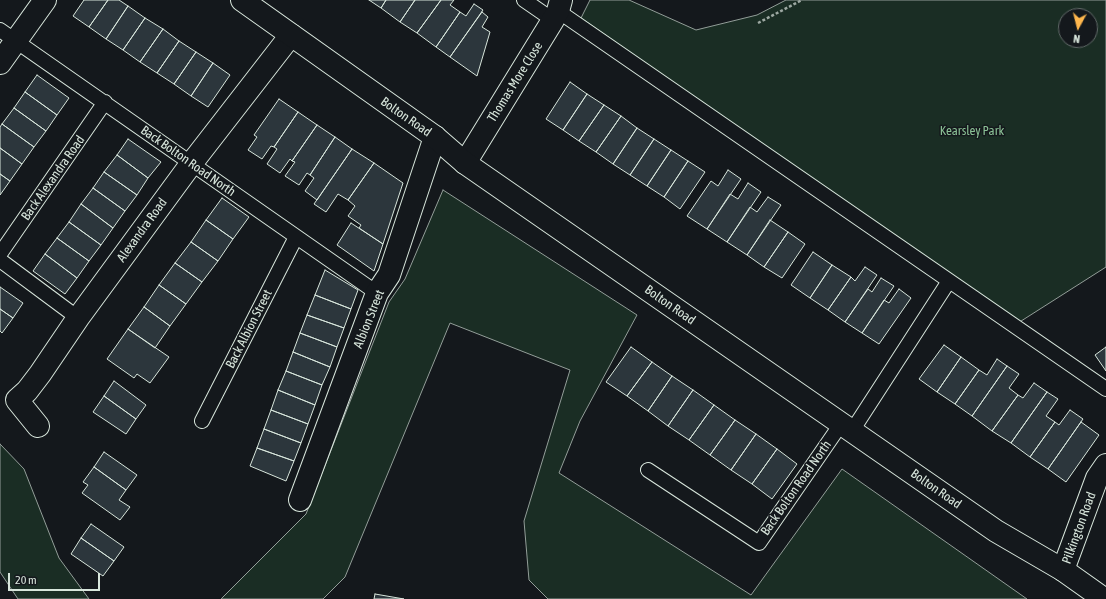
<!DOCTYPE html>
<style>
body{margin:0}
#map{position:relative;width:1106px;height:599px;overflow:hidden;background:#14181c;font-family:"Asap Condensed",sans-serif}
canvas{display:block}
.north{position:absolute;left:1058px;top:8px;width:40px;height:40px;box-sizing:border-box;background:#14181c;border:1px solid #626a69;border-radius:50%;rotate:187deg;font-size:11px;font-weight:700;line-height:16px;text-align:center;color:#d8e6dc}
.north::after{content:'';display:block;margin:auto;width:14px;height:18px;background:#ffb74d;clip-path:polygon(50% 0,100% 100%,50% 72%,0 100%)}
.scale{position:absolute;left:8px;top:573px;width:92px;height:18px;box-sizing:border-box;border:2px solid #d8e6dc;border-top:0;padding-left:5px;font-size:12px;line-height:14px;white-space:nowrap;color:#d8e6dc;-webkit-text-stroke:3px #14181c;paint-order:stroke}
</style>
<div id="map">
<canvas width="1106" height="599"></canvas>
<div class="north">N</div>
<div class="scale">20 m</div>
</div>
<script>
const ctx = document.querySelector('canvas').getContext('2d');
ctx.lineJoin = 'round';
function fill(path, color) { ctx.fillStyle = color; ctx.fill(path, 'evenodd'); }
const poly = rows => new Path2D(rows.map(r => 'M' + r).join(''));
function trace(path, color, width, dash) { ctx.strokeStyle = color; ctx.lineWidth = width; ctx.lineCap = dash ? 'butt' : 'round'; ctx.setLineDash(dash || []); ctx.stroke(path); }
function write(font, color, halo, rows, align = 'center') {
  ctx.font = font + ' "Asap Condensed",sans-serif'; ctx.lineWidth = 3; ctx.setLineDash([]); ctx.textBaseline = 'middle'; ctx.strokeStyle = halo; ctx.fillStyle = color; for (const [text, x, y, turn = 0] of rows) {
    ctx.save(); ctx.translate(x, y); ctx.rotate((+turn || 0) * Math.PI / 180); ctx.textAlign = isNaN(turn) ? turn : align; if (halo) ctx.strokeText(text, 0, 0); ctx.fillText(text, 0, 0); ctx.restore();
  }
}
const green = poly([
 [590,0,629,0,696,30,757,15,786,0,1106,0,1106,267,1018,323,581,18,590,0],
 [1066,16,1090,16,1090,40,1066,40,1066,16],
 [443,190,637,315,580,421,559,473,751,595,842,469,1027,599,548,599,529,580,524,521,570,370,450,323,345,577,323,599,221,599,306,514,389,302,405,279,443,190],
 [0,444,24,469,59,558,89,599,18,599,0,572,0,444]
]);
const building = poly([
 [84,0,108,0,89,27,73,16,84,0],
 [108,0,119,0,128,6,106,39,89,27,108,0],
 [369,0,386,0,381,8,369,0],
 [386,0,415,0,400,22,381,8,386,0],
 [415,0,441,0,417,33,400,22,415,0],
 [441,0,454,0,450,5,460,12,436,47,417,33,441,0],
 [474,4,483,10,450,57,436,47,460,12,466,16,474,4],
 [128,6,145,18,123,50,106,39,128,6],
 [482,12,488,17,482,27,490,32,477,76,450,57,482,12],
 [145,18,163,29,140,62,123,50,145,18],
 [163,29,179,41,157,73,140,62,163,29],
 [179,41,196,52,174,84,157,73,179,41],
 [196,52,213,63,191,96,174,84,196,52],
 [213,63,230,75,208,107,191,96,213,63],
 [37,75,69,98,57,115,25,92,37,75],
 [570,82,587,94,563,130,546,119,570,82],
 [25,92,57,115,46,131,14,108,25,92],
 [587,94,604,105,579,141,563,130,587,94],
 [279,99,298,112,274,147,271,146,262,159,248,150,257,137,254,135,279,99],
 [604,105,621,116,596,152,579,141,604,105],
 [14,108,46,131,34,147,2,124,14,108],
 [298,112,317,125,292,161,290,159,280,173,267,164,277,149,274,147,298,112],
 [621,116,637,128,613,164,596,152,621,116],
 [2,124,34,147,22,164,0,148,0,127,2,124],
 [317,125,335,137,310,175,307,173,299,185,285,176,295,162,292,161,317,125],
 [637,128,654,139,630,175,613,164,637,128],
 [335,137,352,149,317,200,305,191,314,178,310,175,335,137],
 [128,139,161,162,148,178,117,155,128,139],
 [654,139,671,150,647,186,630,175,654,139],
 [0,148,22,164,10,181,0,174,0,148],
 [352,149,374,163,348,200,338,194,326,212,314,204,352,149],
 [671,150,688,161,664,197,647,186,671,150],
 [117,155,148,178,137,195,104,172,117,155],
 [688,161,705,172,680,209,664,197,688,161],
 [374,163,403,183,383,244,359,228,361,225,348,216,355,206,348,200,374,163],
 [728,170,741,179,707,229,687,216,711,181,718,186,728,170],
 [104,172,137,195,125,211,93,188,104,172],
 [0,174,10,181,0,195,0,174],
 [748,183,761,192,727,242,707,229,730,194,738,199,748,183],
 [93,188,125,211,113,228,81,204,93,188],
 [768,197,781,205,747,255,727,242,750,207,757,212,768,197],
 [222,198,249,217,233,239,206,220,222,198],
 [81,204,113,228,101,245,69,222,81,204],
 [206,220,233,239,218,261,191,242,206,220],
 [770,220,788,232,764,267,747,255,770,220],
 [69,222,101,245,89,261,57,238,69,222],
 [351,223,383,244,374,271,337,245,351,223],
 [788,232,805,244,782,278,764,267,788,232],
 [57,238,89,261,77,278,45,254,57,238],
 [191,242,218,261,202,282,175,263,191,242],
 [813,252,832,265,810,298,791,285,813,252],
 [45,254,77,278,65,294,33,271,45,254],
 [175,263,202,282,186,304,159,285,175,263],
 [832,265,851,277,828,310,810,298,832,265],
 [865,267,877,275,845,322,828,310,851,277,855,281,865,267],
 [325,270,358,290,351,309,315,295,325,270],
 [881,278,894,286,862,333,845,322,868,289,872,292,881,278],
 [159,285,186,304,170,326,144,307,159,285],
 [0,287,23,303,13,318,0,309,0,287],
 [899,289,911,298,879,344,862,333,884,300,889,303,899,289],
 [315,295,351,309,344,328,307,315,315,295],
 [144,307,170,326,155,348,128,329,144,307],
 [0,309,13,318,2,333,0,331,0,309],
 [307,315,344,328,337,347,300,333,307,315],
 [128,329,169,357,150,383,137,374,134,378,107,359,128,329],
 [300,333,337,347,330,367,293,352,300,333],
 [944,345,961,357,937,392,919,379,944,345],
 [631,347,652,362,627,396,606,382,631,347],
 [1106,347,1106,371,1095,355,1106,347],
 [293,352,330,367,322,385,286,371,293,352],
 [961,357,979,370,955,404,937,392,961,357],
 [997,359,1007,366,972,416,955,404,979,370,987,375,997,359],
 [652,362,672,376,648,411,627,396,652,362],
 [1007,366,1019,374,1009,388,1018,395,992,431,972,416,1007,366],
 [286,371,322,385,315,405,278,390,286,371],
 [672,376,693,390,668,426,648,411,672,376],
 [114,381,146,405,136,419,104,396,114,381],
 [1034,383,1047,392,1011,443,992,431,1018,395,1023,398,1034,383],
 [278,390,315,405,308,424,271,410,278,390],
 [693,390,714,405,689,440,668,426,693,390],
 [1047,392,1058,399,1046,416,1055,422,1030,457,1011,443,1047,392],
 [104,396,136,419,126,434,93,412,104,396],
 [714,405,735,420,710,455,689,440,714,405],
 [271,410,308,424,301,443,264,429,271,410],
 [1070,410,1083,419,1048,469,1030,457,1055,422,1059,425,1070,410],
 [735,420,756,434,731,470,710,455,735,420],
 [1081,422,1099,435,1066,482,1048,469,1081,422],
 [264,429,301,443,294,461,257,448,264,429],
 [756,434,777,449,752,484,731,470,756,434],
 [257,448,294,461,286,481,250,466,257,448],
 [777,449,797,464,772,499,752,484,777,449],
 [104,452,137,475,126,490,94,467,104,452],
 [94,467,126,490,119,500,130,507,120,520,82,493,88,485,83,482,94,467],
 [91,524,124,547,114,561,81,538,91,524],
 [81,538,114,561,103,576,71,554,81,538],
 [375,594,404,599,374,599,375,594]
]);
const path = poly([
 [758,23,802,0]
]);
const lane = poly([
 [524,0,553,20],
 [558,11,1106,389],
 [0,30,377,293],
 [0,254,105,102],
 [0,260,78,318],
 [202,421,296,237],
 [852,431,949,281],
 [648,470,759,543,841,424]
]);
const street = poly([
 [0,63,45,0],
 [465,163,553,20,558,11,561,0],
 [38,426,17,400,27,391,40,374,78,318,191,164,291,35],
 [300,500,377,293,389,275,435,137],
 [1063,570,1097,478,1106,465]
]);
const primary = poly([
 [242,0,435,137,465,163,996,531,1063,570,1104,599]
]);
const streetNames = [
 ["Thomas More Close",515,82,-58],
 ["Bolton Road",406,117,35],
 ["Back Bolton Road North",188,161,35],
 ["Back Alexandra Road",53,178,-55],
 ["Alexandra Road",142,230,-54],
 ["Bolton Road",670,305,35],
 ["Albion Street",369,319,-68],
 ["Back Albion Street",249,329,-63],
 ["Back Bolton Road North",796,488,-55],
 ["Bolton Road",936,489,35],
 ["Pilkington Road",1079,528,-70]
];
const parkNames = [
 ["Kearsley Park",972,131]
];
fill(green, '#1a2d24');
trace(green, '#939e99', 1);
fill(building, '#2c363c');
trace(building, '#d8e6dc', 1);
trace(lane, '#d8e6dc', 16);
trace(street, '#d8e6dc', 24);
trace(primary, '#d8e6dc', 24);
trace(path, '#9da8a2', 2.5, [3, 2]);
trace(lane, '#14181c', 14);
trace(street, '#14181c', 22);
trace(primary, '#14181c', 22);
write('13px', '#d8e6dc', '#14181c', streetNames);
write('13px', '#8ac095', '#14181c', parkNames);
</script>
